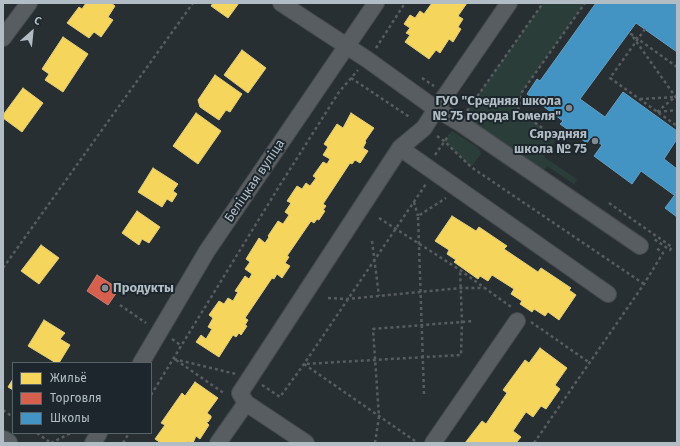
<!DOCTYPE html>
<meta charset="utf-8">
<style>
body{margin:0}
#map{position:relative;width:680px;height:446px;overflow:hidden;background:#282f32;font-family:"Fira Sans",sans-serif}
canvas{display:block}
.frame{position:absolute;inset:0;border:4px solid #b1bcc4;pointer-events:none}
.legend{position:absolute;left:12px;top:362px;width:140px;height:72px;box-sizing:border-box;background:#1c262c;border:1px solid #586269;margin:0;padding:5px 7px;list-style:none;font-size:12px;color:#b1bcc4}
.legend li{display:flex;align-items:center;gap:8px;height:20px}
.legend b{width:20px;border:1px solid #586269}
.north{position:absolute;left:12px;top:12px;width:40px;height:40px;-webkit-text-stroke:3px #1c262c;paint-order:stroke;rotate:27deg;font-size:11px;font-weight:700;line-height:16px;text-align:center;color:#b1bcc4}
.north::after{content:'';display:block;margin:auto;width:14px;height:18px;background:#b1bcc4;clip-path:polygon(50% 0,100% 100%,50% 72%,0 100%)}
</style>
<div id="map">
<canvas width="680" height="446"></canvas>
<div class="frame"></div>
<ul class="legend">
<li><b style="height:11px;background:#f6d55c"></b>Жильё</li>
<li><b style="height:11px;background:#d6604d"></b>Торговля</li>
<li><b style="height:11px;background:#4393c3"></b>Школы</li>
</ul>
<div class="north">С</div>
</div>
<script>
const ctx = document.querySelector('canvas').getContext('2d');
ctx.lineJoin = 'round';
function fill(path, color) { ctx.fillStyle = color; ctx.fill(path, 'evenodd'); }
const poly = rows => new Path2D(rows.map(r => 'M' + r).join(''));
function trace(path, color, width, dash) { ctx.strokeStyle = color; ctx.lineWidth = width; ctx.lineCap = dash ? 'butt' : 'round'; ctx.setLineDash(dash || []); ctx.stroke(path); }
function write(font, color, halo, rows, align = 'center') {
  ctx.font = font + ' "Fira Sans",sans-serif'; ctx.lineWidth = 4; ctx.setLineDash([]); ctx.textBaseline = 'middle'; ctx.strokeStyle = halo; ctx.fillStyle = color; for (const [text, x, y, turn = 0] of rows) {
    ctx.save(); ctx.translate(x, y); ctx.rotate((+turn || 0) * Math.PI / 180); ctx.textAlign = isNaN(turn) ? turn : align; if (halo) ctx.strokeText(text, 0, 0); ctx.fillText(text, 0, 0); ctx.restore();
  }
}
const green = poly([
 [543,3,585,3,522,92,518,110,557,138,544,157,575,178,577,180,574,184,547,166,543,171,462,117],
 [452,131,477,147,480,151,481,154,471,167,444,141]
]);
const homes = poly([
 [86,3,111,3,115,6,108,17,113,20,101,37,94,32,89,38,67,23,79,7,82,9,86,3],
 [213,3,239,3,228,18,211,6,213,3],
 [432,3,467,3,458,16,463,19,458,27,461,29,453,42,449,39,440,53,436,50,429,59,405,42,410,35,406,33,410,28,404,24,410,15,415,18,420,11,424,14,432,3],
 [63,37,88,54,63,92,45,80,49,74,42,69,63,37],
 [242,50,266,68,248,93,224,75,242,50],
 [215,75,242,94,230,112,226,110,219,120,200,107,198,100,215,75],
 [23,88,43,103,22,132,3,118,3,115,23,88],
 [196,113,221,131,198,164,173,146,196,113],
 [351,113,374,128,365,141,366,142,363,148,368,151,360,163,355,160,352,164,350,163,323,204,326,206,323,210,325,211,319,220,317,219,314,223,311,221,287,256,289,257,285,263,290,266,282,278,277,274,274,279,272,278,245,318,248,320,245,325,247,326,241,335,239,333,236,337,233,335,219,357,196,342,201,335,206,339,212,329,208,327,213,318,209,315,219,301,224,304,228,298,233,301,238,292,235,291,245,276,249,279,252,274,245,269,250,262,246,259,259,238,265,243,269,237,268,236,278,221,283,224,289,215,285,212,291,203,287,201,297,186,302,189,306,183,310,186,316,178,313,176,323,162,327,164,330,159,323,155,328,147,324,144,337,124,343,128,351,113],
 [153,168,178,184,173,191,177,194,172,202,167,199,162,207,138,192,153,168],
 [137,211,160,227,149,243,142,239,139,245,122,233,137,211],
 [452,216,476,231,479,227,507,246,504,249,538,272,541,268,571,288,569,290,576,295,559,320,548,312,545,316,534,309,532,312,520,304,522,301,511,294,514,289,492,275,488,281,480,276,478,279,454,262,456,260,447,254,449,250,435,241,452,216],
 [41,245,59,258,39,284,21,271,41,245],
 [44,320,65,333,60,339,70,345,59,363,56,363,28,346,44,320],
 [540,348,567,368,555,385,560,389,546,409,541,406,533,417,526,412,513,431,521,437,516,443,465,443,482,421,486,424,507,393,503,390,525,360,529,363,540,348],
 [13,379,13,390,8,387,13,379],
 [195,382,218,398,207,413,211,416,211,418,208,422,206,422,209,425,200,439,196,436,193,443,190,443,188,441,187,443,161,443,155,439,165,425,161,423,182,393,185,396,195,382]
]);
const shops = poly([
 [97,275,119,289,108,305,87,291,97,275]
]);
const schools = poly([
 [596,3,677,3,677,52,636,23,580,99,605,117,623,92,677,131,677,139,664,159,677,169,677,190,674,195,641,171,632,184,594,156,602,145,591,137,587,143,560,124,563,121,527,94,537,79,540,81,596,3],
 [677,192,677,217,665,208,677,192]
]);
const path = poly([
 [645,29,610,78,677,126],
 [376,48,405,3],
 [677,67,631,34,677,99],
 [351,78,411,118],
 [422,78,434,86],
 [640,99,675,97,677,96],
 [467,111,543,3],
 [657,112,675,97],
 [658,112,677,110],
 [437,136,444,141,471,167,644,284],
 [557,138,518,111,522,92,585,3],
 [435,155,449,135],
 [414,202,418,216],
 [609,203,672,247,670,250,654,239],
 [379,218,460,270,511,307],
 [372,241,379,296],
 [3,268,193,3],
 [328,298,347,299,461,288,485,288],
 [120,305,146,323],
 [531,322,590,363],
 [172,339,182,346],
 [174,359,236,374],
 [176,360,225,394],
 [262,385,280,397,304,364,426,184],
 [424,394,418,216,446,198],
 [151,395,280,185,339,92,358,70],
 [3,410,13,417],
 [37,433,51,443],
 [415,441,304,364,461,355,462,322,460,270],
 [51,443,71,433],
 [123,443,129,433],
 [375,443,379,417,373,329,474,321],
 [534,443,644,284,663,253,655,247]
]);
const minor = poly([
 [281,3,368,60,436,109,509,3],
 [3,38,29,3],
 [400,148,608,294],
 [141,363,207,251,376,3],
 [93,443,99,433],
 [218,443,246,403],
 [306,443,246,403,240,393,400,148,424,128,436,109,460,123,640,246],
 [433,443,517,321]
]);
const major = poly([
 [3,441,7,443]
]);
const markers = [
 [569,108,4,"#818b91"],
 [595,141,4,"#818b91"],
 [105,288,4,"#818b91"]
];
const poiNames = [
 ["ГУО \"Средняя школа",561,101],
 ["№ 75 города Гомеля\"",561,116],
 ["Сярэдняя",587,134],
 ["школа № 75",587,149],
 ["Продукты",113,288,"left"]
];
const streetNames = [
 ["Беліцкая вуліца",255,181,-56]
];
fill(green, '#2b3d39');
fill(homes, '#f6d55c');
trace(homes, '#e1ce7b', 1);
fill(shops, '#d6604d');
trace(shops, '#cb7c71', 1);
fill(schools, '#4393c3');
trace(schools, '#649fc3', 1);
trace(minor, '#464a4d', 18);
trace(major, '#454c4f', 22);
trace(path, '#575c5f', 2.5, [3, 3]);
trace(minor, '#585d61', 16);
trace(major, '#5a5f63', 20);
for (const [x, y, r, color] of markers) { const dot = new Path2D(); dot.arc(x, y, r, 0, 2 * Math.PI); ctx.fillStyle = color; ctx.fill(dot); trace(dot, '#1c262c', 1.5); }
write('bold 13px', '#b1bcc4', '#1c262c', poiNames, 'right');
write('13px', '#b1bcc4', '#1c262c', streetNames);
</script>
